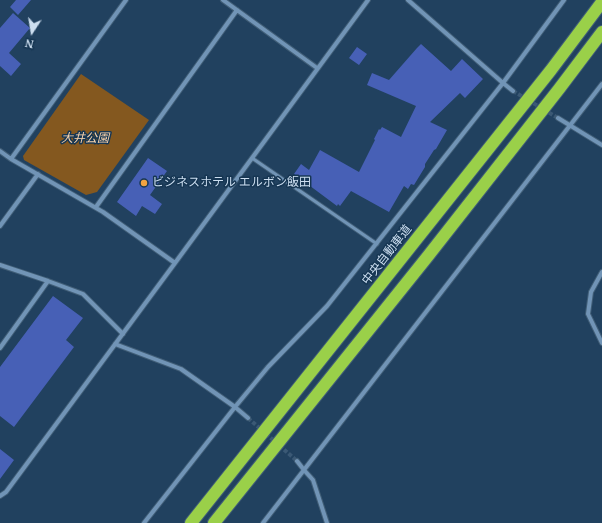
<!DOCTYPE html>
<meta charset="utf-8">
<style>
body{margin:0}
#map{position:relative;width:602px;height:523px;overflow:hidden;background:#21415f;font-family:"Noto Serif",serif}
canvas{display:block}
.north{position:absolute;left:12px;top:12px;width:40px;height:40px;-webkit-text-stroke:3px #163653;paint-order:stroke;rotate:192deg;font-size:11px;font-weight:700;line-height:16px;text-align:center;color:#ccdef0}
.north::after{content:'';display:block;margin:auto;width:14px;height:18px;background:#ccdef0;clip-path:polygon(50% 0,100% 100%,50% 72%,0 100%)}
</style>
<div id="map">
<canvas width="602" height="523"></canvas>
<div class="north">N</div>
</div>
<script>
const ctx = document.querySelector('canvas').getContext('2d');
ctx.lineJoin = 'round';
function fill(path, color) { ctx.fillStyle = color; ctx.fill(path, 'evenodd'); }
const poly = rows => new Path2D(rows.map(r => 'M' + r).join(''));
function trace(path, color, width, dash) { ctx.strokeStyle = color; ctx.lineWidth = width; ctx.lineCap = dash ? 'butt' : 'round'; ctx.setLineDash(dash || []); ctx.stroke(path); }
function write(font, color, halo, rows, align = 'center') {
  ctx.font = font + ' "Noto Serif","Noto Sans JP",serif'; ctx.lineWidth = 3; ctx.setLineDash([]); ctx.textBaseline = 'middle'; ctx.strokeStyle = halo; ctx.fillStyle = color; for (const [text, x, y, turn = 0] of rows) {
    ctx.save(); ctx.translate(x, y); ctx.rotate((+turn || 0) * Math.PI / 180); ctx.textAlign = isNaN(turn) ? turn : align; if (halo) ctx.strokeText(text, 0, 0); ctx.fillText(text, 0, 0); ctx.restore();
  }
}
const green = poly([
 [81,74,149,120,97,192,86,195,24,160,23,156]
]);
const building = poly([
 [16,0,31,0,18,15,10,7],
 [13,13,30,28,9,53,21,64,11,76,0,66,0,28],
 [421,44,451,71,462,59,483,79,465,98,460,93,430,122,447,130,436,149,434,150,425,164,425,167,414,185,411,184,408,189,404,186,389,212,351,191,340,206,338,204,337,206,294,174,301,164,309,170,320,150,359,172,375,140,374,139,379,129,380,130,382,127,401,137,416,106,367,85,372,73,389,80,417,48],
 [357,47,367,54,359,65,349,58],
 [148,158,167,171,150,195,162,204,155,214,142,206,136,216,117,202],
 [53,296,83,318,66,340,74,347,14,427,0,416,0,367],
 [0,449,14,460,0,479]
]);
const minorTunnel = poly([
 [513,91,558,118],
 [248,418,297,461]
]);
const service = poly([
 [252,158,377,244]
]);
const minor = poly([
 [223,0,317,68],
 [408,0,503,83,513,91],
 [558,118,602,145],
 [0,151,11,159,103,212,175,263],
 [11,159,126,0],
 [96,207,237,10],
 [0,226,38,174],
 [0,265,48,281,83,294,123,334],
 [602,272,591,292,588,314,602,343],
 [115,344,181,369,235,407,248,418],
 [0,348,48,281],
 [297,461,304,470,313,480,327,523],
 [0,496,6,492,175,263,368,0],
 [144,523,235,407,268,367,327,306,503,83,564,0],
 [263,523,602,84]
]);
const motorway = poly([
 [191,523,551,70,602,2],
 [214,523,428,256,559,89,602,32]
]);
const markers = [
 [144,183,4,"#f3a442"]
];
const parkNames = [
 ["大井公園",85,139]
];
const poiNames = [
 ["ビジネスホテル エルボン飯田",152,183]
];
const streetNames = [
 ["中央自動車道",387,255,-52]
];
fill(green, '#84581f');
fill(building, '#4760b6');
trace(minorTunnel, '#3b5975', 4, [4, 2]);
trace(service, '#415e77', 5);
trace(minor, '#415e77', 6);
trace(motorway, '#415e77', 14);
trace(service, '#7194b6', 3);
trace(minor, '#7194b6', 4);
trace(motorway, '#9ad049', 12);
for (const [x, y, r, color] of markers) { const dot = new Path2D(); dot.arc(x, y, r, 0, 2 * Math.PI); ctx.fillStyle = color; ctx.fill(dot); trace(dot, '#163653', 1.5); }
write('italic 12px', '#fbd5ad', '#163653', parkNames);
write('12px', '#ccdef0', '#163653', poiNames, 'left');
write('12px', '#ccdef0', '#163653', streetNames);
</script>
